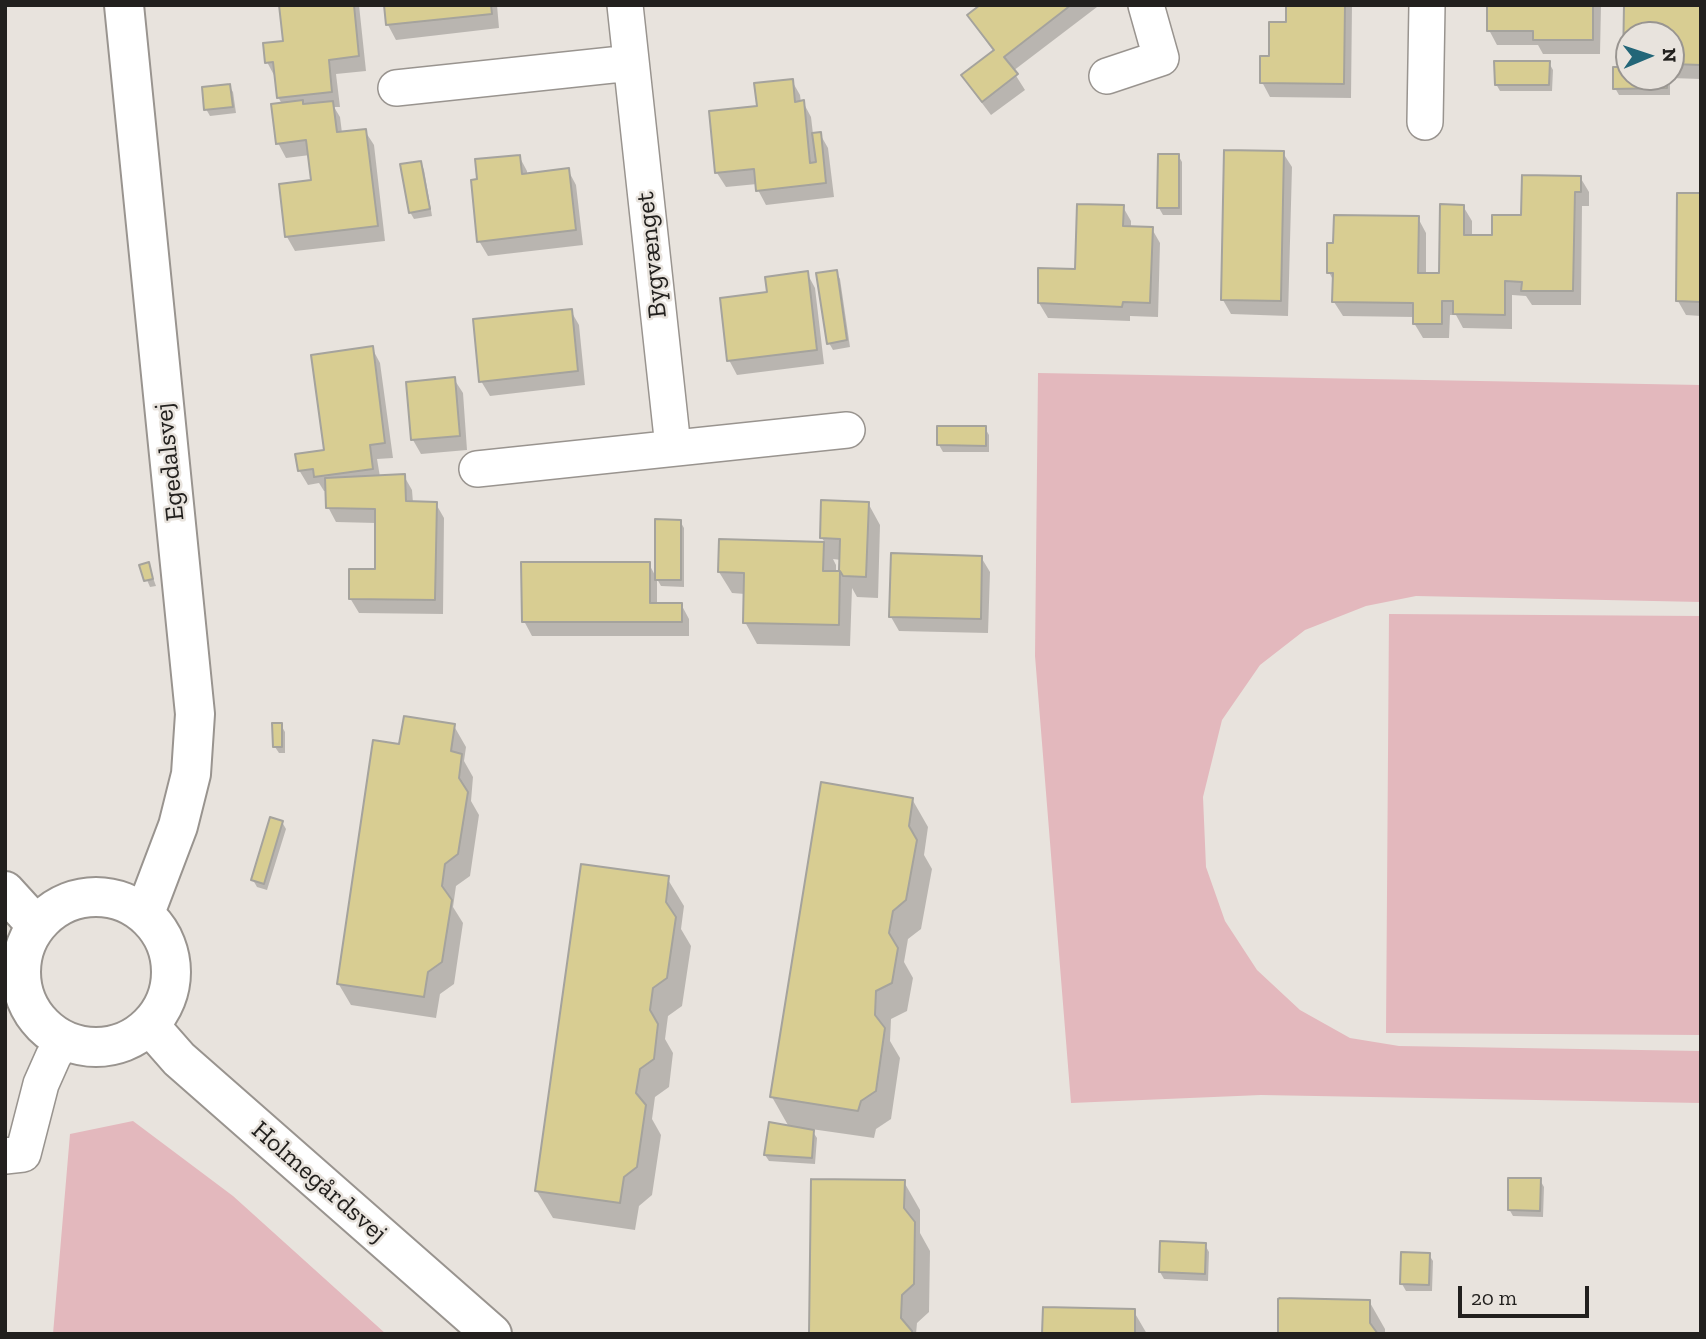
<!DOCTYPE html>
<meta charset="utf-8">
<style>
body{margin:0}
#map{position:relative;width:1706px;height:1339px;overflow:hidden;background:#e8e3dd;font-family:"Zilla Slab",serif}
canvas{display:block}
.frame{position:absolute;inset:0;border:7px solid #22201e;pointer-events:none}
.north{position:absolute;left:1615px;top:21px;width:70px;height:70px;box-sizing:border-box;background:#e8e3dd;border:2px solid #999591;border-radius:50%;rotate:88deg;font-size:19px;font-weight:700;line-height:28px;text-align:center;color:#22201e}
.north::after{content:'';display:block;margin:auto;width:24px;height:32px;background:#236678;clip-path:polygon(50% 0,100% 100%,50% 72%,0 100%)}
.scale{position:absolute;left:1458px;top:1286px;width:131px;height:32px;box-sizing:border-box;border:4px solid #22201e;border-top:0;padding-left:9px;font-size:21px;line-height:24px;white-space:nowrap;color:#22201e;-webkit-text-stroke:5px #e8e3dd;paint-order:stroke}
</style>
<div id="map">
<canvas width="1706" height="1339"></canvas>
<div class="frame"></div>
<div class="north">N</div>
<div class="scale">20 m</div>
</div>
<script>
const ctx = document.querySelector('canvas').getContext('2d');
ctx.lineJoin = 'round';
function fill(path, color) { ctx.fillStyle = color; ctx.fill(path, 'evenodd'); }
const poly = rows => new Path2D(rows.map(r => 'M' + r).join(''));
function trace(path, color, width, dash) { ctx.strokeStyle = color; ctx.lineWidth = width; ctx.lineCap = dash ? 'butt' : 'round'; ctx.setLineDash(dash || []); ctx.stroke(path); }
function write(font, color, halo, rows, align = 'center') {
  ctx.font = font + ' "Zilla Slab",serif'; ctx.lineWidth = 5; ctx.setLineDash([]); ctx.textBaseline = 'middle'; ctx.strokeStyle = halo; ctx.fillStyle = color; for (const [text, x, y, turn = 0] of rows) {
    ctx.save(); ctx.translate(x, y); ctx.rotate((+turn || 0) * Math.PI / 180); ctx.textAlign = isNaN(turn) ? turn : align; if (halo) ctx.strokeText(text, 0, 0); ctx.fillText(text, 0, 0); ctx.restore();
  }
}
const green = poly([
 [1038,373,1701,385,1701,602,1416,596,1366,606,1305,630,1260,665,1222,720,1203,797,1206,867,1225,921,1257,970,1300,1010,1350,1038,1399,1046,1701,1051,1701,1103,1261,1095,1071,1103,1035,656],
 [1389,614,1701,616,1701,1035,1386,1033],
 [133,1121,233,1196,386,1334,53,1334,70,1134]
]);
const shadow = poly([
 [281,5,359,5,366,71,336,74,340,107,334,107,340,117,342,133,365,131,374,145,385,241,295,251,287,237,313,181,310,155,286,158,278,143,282,104,278,97,275,77,267,62,285,43],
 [386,5,497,5,499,28,396,40,388,25],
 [982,5,1096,5,1097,7,1013,71,1025,90,991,115,972,90,963,75,994,52,978,30,969,15],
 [1288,5,1352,5,1351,98,1270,97,1262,82,1271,57,1288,24],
 [1489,5,1601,5,1600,54,1543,54,1538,45,1497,45,1489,30],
 [1626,5,1701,5,1701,79,1670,78,1670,95,1619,95,1615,88,1628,69,1624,63],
 [1629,35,1671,35,1671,77,1629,77],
 [1549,63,1553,70,1552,91,1500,91,1496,84],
 [792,81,800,95,801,103,803,102,811,117,813,134,820,134,828,148,834,197,766,205,758,190,757,184,726,187,717,173,759,108],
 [229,86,233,92,236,113,210,116,206,109],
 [1283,153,1292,167,1288,316,1231,314,1223,300],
 [1178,155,1182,162,1182,215,1163,215,1159,208],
 [519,156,527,171,527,175,568,170,576,185,583,245,488,256,479,241],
 [421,163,424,170,432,216,414,219,410,212],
 [1580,177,1589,192,1589,206,1582,206,1581,305,1532,305,1526,296,1512,295,1512,329,1463,328,1456,315,1450,315,1449,338,1423,338,1414,323,1414,317,1343,316,1334,302,1334,282,1329,272,1418,218,1426,233,1426,274,1441,274,1463,206,1472,221,1472,236,1494,237],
 [1701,195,1701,316,1686,315,1678,301],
 [1123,207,1131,221,1131,228,1152,229,1160,243,1158,317,1130,316,1130,321,1048,318,1039,303,1077,271],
 [836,272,840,279,850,347,833,350,829,343],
 [807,273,815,288,824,364,737,375,729,360,769,294],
 [571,311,579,325,585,385,490,396,481,381],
 [372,348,380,363,393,458,377,459,380,477,404,476,412,490,413,503,436,504,444,518,443,614,359,613,350,598,376,571,376,523,336,522,328,507,327,491,324,491,319,483,308,485,299,470,326,452],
 [454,379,463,393,467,450,421,454,413,440],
 [985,428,989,435,989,452,943,452,939,445],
 [868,503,880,525,878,598,857,597,852,588,850,646,757,644,745,622,745,594,732,593,719,572,720,541,825,543,822,538],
 [833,559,841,560,842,573,836,573,836,565],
 [680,521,684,528,684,587,661,586,657,579,657,604,681,604,689,619,689,636,532,636,524,621,649,564,657,579],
 [981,557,990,572,988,633,899,631,891,617],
 [148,564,156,586,150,587,141,566],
 [281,725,285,732,285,753,279,753,275,747],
 [454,726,466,747,464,761,473,777,471,801,479,815,470,876,456,886,453,907,463,923,454,984,440,994,436,1018,351,1005,338,983,400,746],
 [912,799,928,827,924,855,932,869,921,929,908,939,904,962,913,978,907,1011,891,1019,890,1041,900,1058,891,1119,876,1129,874,1138,811,1129,817,1138,815,1164,769,1161,765,1155,789,1127,772,1097],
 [282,822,286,829,267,890,257,887,253,880],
 [667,878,684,906,681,929,691,946,682,1006,668,1016,665,1039,673,1053,669,1087,655,1097,652,1119,661,1135,652,1195,639,1206,635,1230,553,1218,536,1190],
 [1540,1180,1544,1187,1543,1217,1513,1216,1509,1209],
 [904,1182,920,1210,920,1233,930,1251,929,1312,917,1323,916,1334,811,1334],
 [1205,1245,1209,1252,1208,1281,1164,1279,1160,1272],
 [1429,1255,1433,1261,1432,1291,1406,1291,1402,1284],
 [1369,1301,1385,1329,1385,1334,1280,1334],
 [1133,1310,1147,1334,1044,1334]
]);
const building = poly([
 [279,5,354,5,359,56,329,60,332,92,277,98,273,62,265,63,263,43,283,41,279,5],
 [384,5,491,5,492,14,386,25,384,5],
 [980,5,1071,5,1004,57,1018,74,982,102,961,75,994,50,967,15,980,5],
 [1286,5,1345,5,1344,84,1260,83,1260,56,1269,56,1269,22,1286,22,1286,5],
 [1487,5,1593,5,1593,40,1533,40,1533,31,1487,31,1487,5],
 [1624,5,1701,5,1701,65,1671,64,1671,35,1629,35,1629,63,1623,63,1624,5],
 [1494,61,1550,61,1549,85,1495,85,1494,61],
 [1613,67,1629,67,1629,77,1667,77,1667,88,1613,89,1613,67],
 [793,79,795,102,804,100,810,163,816,162,812,133,821,132,826,183,756,191,754,169,715,173,709,111,757,106,754,83,793,79],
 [230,84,233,107,204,110,202,87,230,84],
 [303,100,303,104,333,101,337,132,366,129,378,226,285,237,279,184,311,180,306,140,276,144,271,104,303,100],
 [1224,150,1284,151,1281,301,1221,300,1224,150],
 [1158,154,1179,154,1179,208,1157,208,1158,154],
 [520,155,522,174,569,168,576,230,477,242,471,180,477,179,475,159,520,155],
 [421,161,430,209,409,213,400,164,421,161],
 [1522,175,1581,176,1581,192,1575,192,1573,291,1521,291,1522,282,1505,281,1505,315,1453,314,1453,301,1442,301,1442,324,1413,324,1413,303,1332,302,1333,273,1327,273,1327,243,1333,243,1334,215,1419,216,1418,273,1439,273,1440,204,1464,205,1464,235,1492,235,1492,215,1521,215,1522,175],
 [1677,193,1701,193,1701,302,1676,301,1677,193],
 [1077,204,1124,205,1123,226,1153,227,1150,303,1123,302,1122,307,1038,303,1038,268,1075,269,1077,204],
 [837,270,847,340,827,344,816,273,837,270],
 [808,271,817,350,727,361,720,298,767,292,765,277,808,271],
 [572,309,578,371,479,382,473,319,572,309],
 [373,346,385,443,370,445,373,469,314,477,313,469,298,471,295,454,324,450,311,355,373,346],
 [455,377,460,436,411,440,406,382,455,377],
 [937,426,986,426,986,446,937,445,937,426],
 [405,474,406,501,437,502,435,600,349,599,349,569,375,569,375,509,326,508,325,478,405,474],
 [821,500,869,502,866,577,843,576,840,571,839,625,743,623,744,573,718,572,719,539,824,542,823,571,839,571,840,539,820,538,821,500],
 [655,519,681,520,681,580,655,580,655,519],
 [891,553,982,556,981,619,889,617,891,553],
 [149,562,153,579,144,581,139,565,149,562],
 [521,562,650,562,650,603,682,603,682,622,522,622,521,562],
 [404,716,455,724,451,751,462,754,459,778,468,792,458,854,445,864,442,886,452,900,442,962,428,972,424,997,337,984,373,740,399,744,404,716],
 [272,723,282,723,282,747,273,747,272,723],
 [821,782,913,798,909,826,917,840,906,900,893,911,889,933,898,948,892,983,876,991,875,1015,885,1028,876,1091,861,1101,858,1111,770,1097,821,782],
 [270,817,283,821,264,884,251,880,270,817],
 [581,864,669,876,666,902,676,917,667,978,653,988,650,1010,658,1024,654,1059,640,1069,636,1093,646,1105,637,1167,624,1177,620,1203,535,1191,581,864],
 [769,1122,814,1130,812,1158,764,1155,769,1122],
 [1508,1178,1541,1178,1540,1211,1508,1210,1508,1178],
 [811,1179,905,1180,904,1208,915,1222,914,1284,902,1295,901,1318,912,1331,912,1334,809,1334,811,1179],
 [1160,1241,1206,1243,1205,1274,1159,1272,1160,1241],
 [1401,1252,1430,1253,1429,1285,1400,1284,1401,1252],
 [1280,1298,1370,1300,1370,1323,1378,1334,1278,1334,1278,1299,1280,1298],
 [1043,1307,1135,1309,1135,1334,1042,1334,1043,1307]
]);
const street = poly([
 [625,5,673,447],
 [1107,76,1161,58,1146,5],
 [396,88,631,63],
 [1425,122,1427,5],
 [477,469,847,430],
 [5,1156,23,1154,41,1084,53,1057,63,1040]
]);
const secondary = poly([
 [124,5,195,714,191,774,178,826,145,913],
 [5,891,36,925],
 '21 972a75 75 0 1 1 150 0a75 75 0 1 1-150 0Z',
 [150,1026,179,1059,492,1334]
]);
const streetNames = [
 ["Bygvænget",652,255,-96],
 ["Egedalsvej",170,462,-96],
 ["Holmegårdsvej",319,1182,41]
];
fill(green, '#e3b8bd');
fill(shadow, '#0003');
fill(building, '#d8cd92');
trace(building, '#a5a39d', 2);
trace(street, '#99948f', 38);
trace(secondary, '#99948f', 42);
trace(street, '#fff', 35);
trace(secondary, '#fff', 38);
write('26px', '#22201e', '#e8e3dd', streetNames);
</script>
